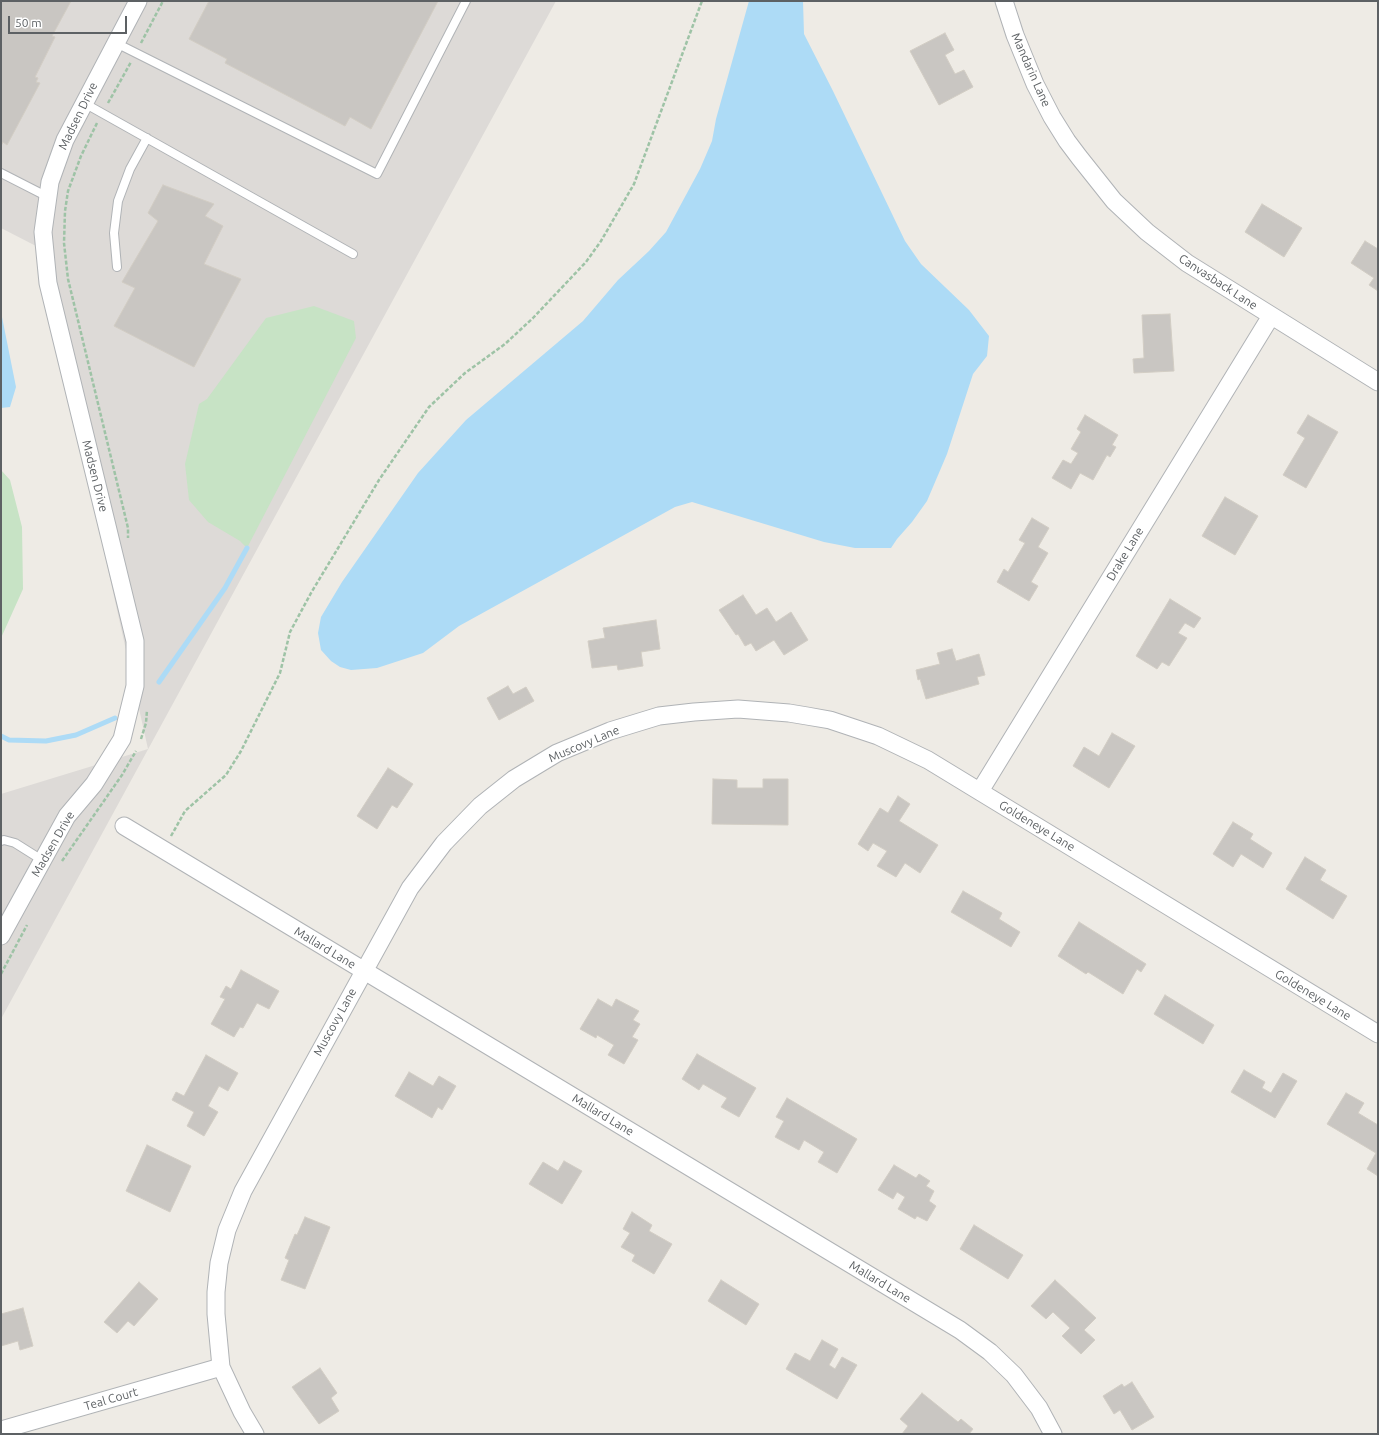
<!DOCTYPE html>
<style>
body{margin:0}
#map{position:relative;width:1379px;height:1435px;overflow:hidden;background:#eeebe5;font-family:Ubuntu,sans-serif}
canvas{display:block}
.frame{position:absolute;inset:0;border:2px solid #5d6164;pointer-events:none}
.scale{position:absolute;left:8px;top:16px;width:119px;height:18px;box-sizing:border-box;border:2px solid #5d6164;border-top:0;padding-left:5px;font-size:12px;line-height:14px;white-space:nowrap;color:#5d6164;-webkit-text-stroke:3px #fff;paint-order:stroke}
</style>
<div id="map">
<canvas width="1379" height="1435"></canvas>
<div class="frame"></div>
<div class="scale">50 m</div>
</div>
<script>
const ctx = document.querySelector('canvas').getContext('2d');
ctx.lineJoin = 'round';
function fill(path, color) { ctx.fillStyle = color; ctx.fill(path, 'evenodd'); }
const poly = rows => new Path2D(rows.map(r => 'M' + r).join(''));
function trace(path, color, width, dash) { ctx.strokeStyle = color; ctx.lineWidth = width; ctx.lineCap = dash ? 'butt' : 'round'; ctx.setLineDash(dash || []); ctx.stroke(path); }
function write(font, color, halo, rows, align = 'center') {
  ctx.font = font + ' Ubuntu,sans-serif'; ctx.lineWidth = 3.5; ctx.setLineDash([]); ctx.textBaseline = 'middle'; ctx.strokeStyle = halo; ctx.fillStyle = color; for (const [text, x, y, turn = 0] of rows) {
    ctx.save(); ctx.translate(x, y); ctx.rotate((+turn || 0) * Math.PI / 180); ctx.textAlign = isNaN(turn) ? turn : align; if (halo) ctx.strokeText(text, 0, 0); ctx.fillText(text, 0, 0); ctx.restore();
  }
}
const industrial = poly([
 [1,1,556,1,1,1019,1,794,148,749,36,246,1,228]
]);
const green = poly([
 [314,306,354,321,356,338,247,548,240,541,208,522,189,500,185,464,199,404,207,399,266,318],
 [1,470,10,480,22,527,23,589,1,638]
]);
const water = poly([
 [749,1,803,1,804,34,833,91,905,241,921,264,969,310,989,336,987,356,973,374,947,454,927,501,912,522,897,539,891,548,855,548,824,542,692,502,675,507,459,626,423,653,377,668,351,670,340,667,331,661,321,650,318,633,321,617,342,582,418,473,466,420,583,321,618,280,649,251,666,232,700,169,712,141,716,119],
 [1,312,16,387,10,407,1,408]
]);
const stream = poly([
 [159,682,225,588,247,548],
 [1,736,9,740,46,741,76,735,115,718]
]);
const building = poly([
 [1,1,71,1,52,36,55,37,35,77,38,78,36,82,40,83,7,145,3,142,1,146,1,1],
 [209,1,438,1,371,129,350,117,345,126,225,63,227,59,189,39,209,1],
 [945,33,954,50,945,55,955,74,964,70,973,87,939,105,910,51,945,33],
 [163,185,214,204,205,216,223,226,204,264,241,279,194,367,114,326,135,288,122,282,158,221,148,213,163,185],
 [1262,204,1302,228,1284,257,1245,232,1262,204],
 [1365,241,1378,249,1378,291,1369,285,1374,278,1351,263,1365,241],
 [1170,314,1174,371,1134,373,1133,359,1144,358,1142,315,1170,314],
 [1085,415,1118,435,1112,445,1116,447,1110,457,1107,455,1093,480,1080,473,1071,489,1052,478,1063,460,1071,464,1078,453,1071,449,1081,432,1077,429,1085,415],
 [1308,415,1338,432,1306,488,1283,475,1305,438,1297,433,1308,415],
 [1225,497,1258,516,1235,555,1202,536,1225,497],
 [1032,518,1049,528,1038,547,1048,553,1031,582,1038,586,1029,601,997,582,1004,569,1008,572,1025,543,1019,540,1032,518],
 [743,595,756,615,767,608,776,622,791,612,808,640,784,655,774,640,756,651,751,643,745,646,738,634,736,635,719,610,743,595],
 [1170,599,1201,618,1194,628,1185,623,1178,633,1187,638,1169,666,1162,662,1157,669,1136,656,1170,599],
 [656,620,660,649,641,652,643,666,618,670,617,665,592,668,588,641,605,638,603,628,656,620],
 [952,649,956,661,979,654,985,675,977,677,979,684,926,699,920,679,918,680,916,670,940,664,937,653,952,649],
 [508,686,513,694,526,687,534,701,499,720,487,698,508,686],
 [1112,733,1135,746,1109,788,1073,766,1084,747,1099,756,1112,733],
 [388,768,413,784,397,808,392,805,377,829,357,816,388,768],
 [713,779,737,780,737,788,763,788,763,779,788,779,788,825,712,824,713,779],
 [898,796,910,804,899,821,938,845,920,873,905,863,896,877,877,866,887,851,873,843,868,851,858,844,880,808,888,813,898,796],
 [1233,822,1253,834,1250,839,1272,853,1263,868,1241,854,1233,867,1213,854,1233,822],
 [1305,857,1326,870,1320,880,1347,896,1333,919,1286,889,1305,857],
 [963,891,1002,913,999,919,1020,932,1011,947,951,912,963,891],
 [1079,922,1146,964,1141,972,1137,969,1123,994,1088,972,1086,974,1058,956,1079,922],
 [241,970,279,991,269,1009,257,1003,243,1028,240,1027,234,1037,211,1024,225,999,220,997,226,986,231,989,241,970],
 [1165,995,1214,1025,1203,1044,1154,1014,1165,995],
 [598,999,612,1007,616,999,639,1011,633,1020,640,1024,632,1037,638,1040,624,1064,608,1055,614,1045,597,1035,596,1038,580,1029,598,999],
 [697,1054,756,1088,739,1117,721,1107,727,1098,703,1084,699,1090,682,1079,697,1054],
 [206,1055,238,1073,228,1091,219,1086,208,1106,218,1112,204,1136,187,1126,194,1112,172,1100,176,1092,184,1096,206,1055],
 [1244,1070,1265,1082,1262,1088,1271,1093,1283,1073,1297,1081,1275,1118,1231,1092,1244,1070],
 [409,1072,433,1086,439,1076,456,1086,442,1110,438,1107,432,1118,395,1096,409,1072],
 [1346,1093,1364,1103,1358,1113,1378,1125,1378,1176,1367,1169,1376,1153,1327,1124,1346,1093],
 [787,1098,857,1139,837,1173,818,1162,824,1152,804,1140,799,1150,775,1137,784,1121,776,1117,787,1098],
 [147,1145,191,1166,170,1212,126,1191,147,1145],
 [564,1161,582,1171,562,1204,529,1184,543,1162,558,1171,564,1161],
 [894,1165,916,1178,919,1174,930,1181,926,1186,934,1191,929,1201,936,1206,927,1221,917,1216,915,1219,898,1209,905,1197,897,1192,893,1199,878,1190,894,1165],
 [632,1212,652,1225,649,1231,672,1244,654,1274,632,1261,635,1255,621,1247,630,1233,623,1229,632,1212],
 [305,1217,330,1227,305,1289,281,1280,289,1260,285,1258,295,1234,297,1235,305,1217],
 [974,1225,1023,1255,1008,1279,960,1249,974,1225],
 [721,1280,759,1304,746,1325,708,1301,721,1280],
 [1055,1280,1096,1318,1084,1330,1095,1340,1081,1354,1062,1336,1070,1328,1053,1312,1046,1319,1031,1306,1055,1280],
 [139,1282,158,1299,134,1326,128,1321,117,1333,104,1322,139,1282],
 [23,1308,33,1346,20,1350,18,1341,1,1346,1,1314,23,1308],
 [822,1340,838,1349,829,1365,835,1369,842,1357,857,1365,837,1399,786,1369,795,1353,810,1361,822,1340],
 [320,1368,337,1393,331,1398,339,1411,319,1424,292,1387,320,1368],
 [1132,1382,1154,1417,1132,1430,1120,1410,1114,1414,1103,1396,1122,1384,1124,1387,1132,1382],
 [922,1393,958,1422,961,1419,973,1429,969,1434,902,1434,908,1426,900,1419,922,1393]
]);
const path = poly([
 [141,43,163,1],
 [108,103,131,62],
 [97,123,81,156,68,191,65,211,64,243,68,279,128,528,128,538],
 [141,739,146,723,147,710],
 [171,836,185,811,226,775,241,751,280,673,290,632,311,593,379,480,429,407,465,373,505,344,533,318,586,262,601,241,634,184,702,1],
 [62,861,122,775,136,751],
 [1,974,27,925]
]);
const service = poly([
 [116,43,377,174,466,1],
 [84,103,353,254],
 [1,173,48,197],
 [117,267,114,233,118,201,130,169,147,138],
 [1,841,4,840,15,843,42,860]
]);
const minor = poly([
 [1004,1,1015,35,1035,84,1052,117,1067,141,1079,157,1114,201,1147,232,1187,263,1378,382],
 [980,791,1271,316],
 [124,826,960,1330,990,1352,1014,1375,1039,1408,1053,1434],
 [1,936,67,816,94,784,122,739,135,686,135,641,48,283,43,232,50,182,65,140,138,1],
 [1,1430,221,1367],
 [255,1434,242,1412,221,1367,216,1314,216,1292,219,1263,227,1230,243,1191,410,888,444,843,480,806,514,779,557,753,610,731,659,716,694,712,738,709,789,713,807,716,830,720,878,736,928,760,1378,1034]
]);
const streetNames = [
 ["Mandarin Lane",1031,70,66],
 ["Madsen Drive",78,116,-64],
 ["Canvasback Lane",1218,282,33],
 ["Madsen Drive",95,476,76],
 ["Drake Lane",1125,554,-59],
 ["Muscovy Lane",584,744,-23],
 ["Goldeneye Lane",1037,826,31],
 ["Madsen Drive",53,844,-60],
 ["Mallard Lane",325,948,31],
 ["Goldeneye Lane",1313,995,31],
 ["Muscovy Lane",335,1022,-61],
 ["Mallard Lane",603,1115,31],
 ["Mallard Lane",880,1282,31],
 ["Teal Court",111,1399,-16]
];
fill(industrial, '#dddad7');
fill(green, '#c7e3c5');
fill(water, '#addbf6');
trace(stream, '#addbf6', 5);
fill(building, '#c9c6c2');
trace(building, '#d2cdc4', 1);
trace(service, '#b0b3b6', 10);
trace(minor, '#b0b3b6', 19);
trace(path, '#9ec3a6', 2.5, [4, 2]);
trace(service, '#fff', 8);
trace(minor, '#fff', 17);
write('12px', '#5d6164', '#fff', streetNames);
</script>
